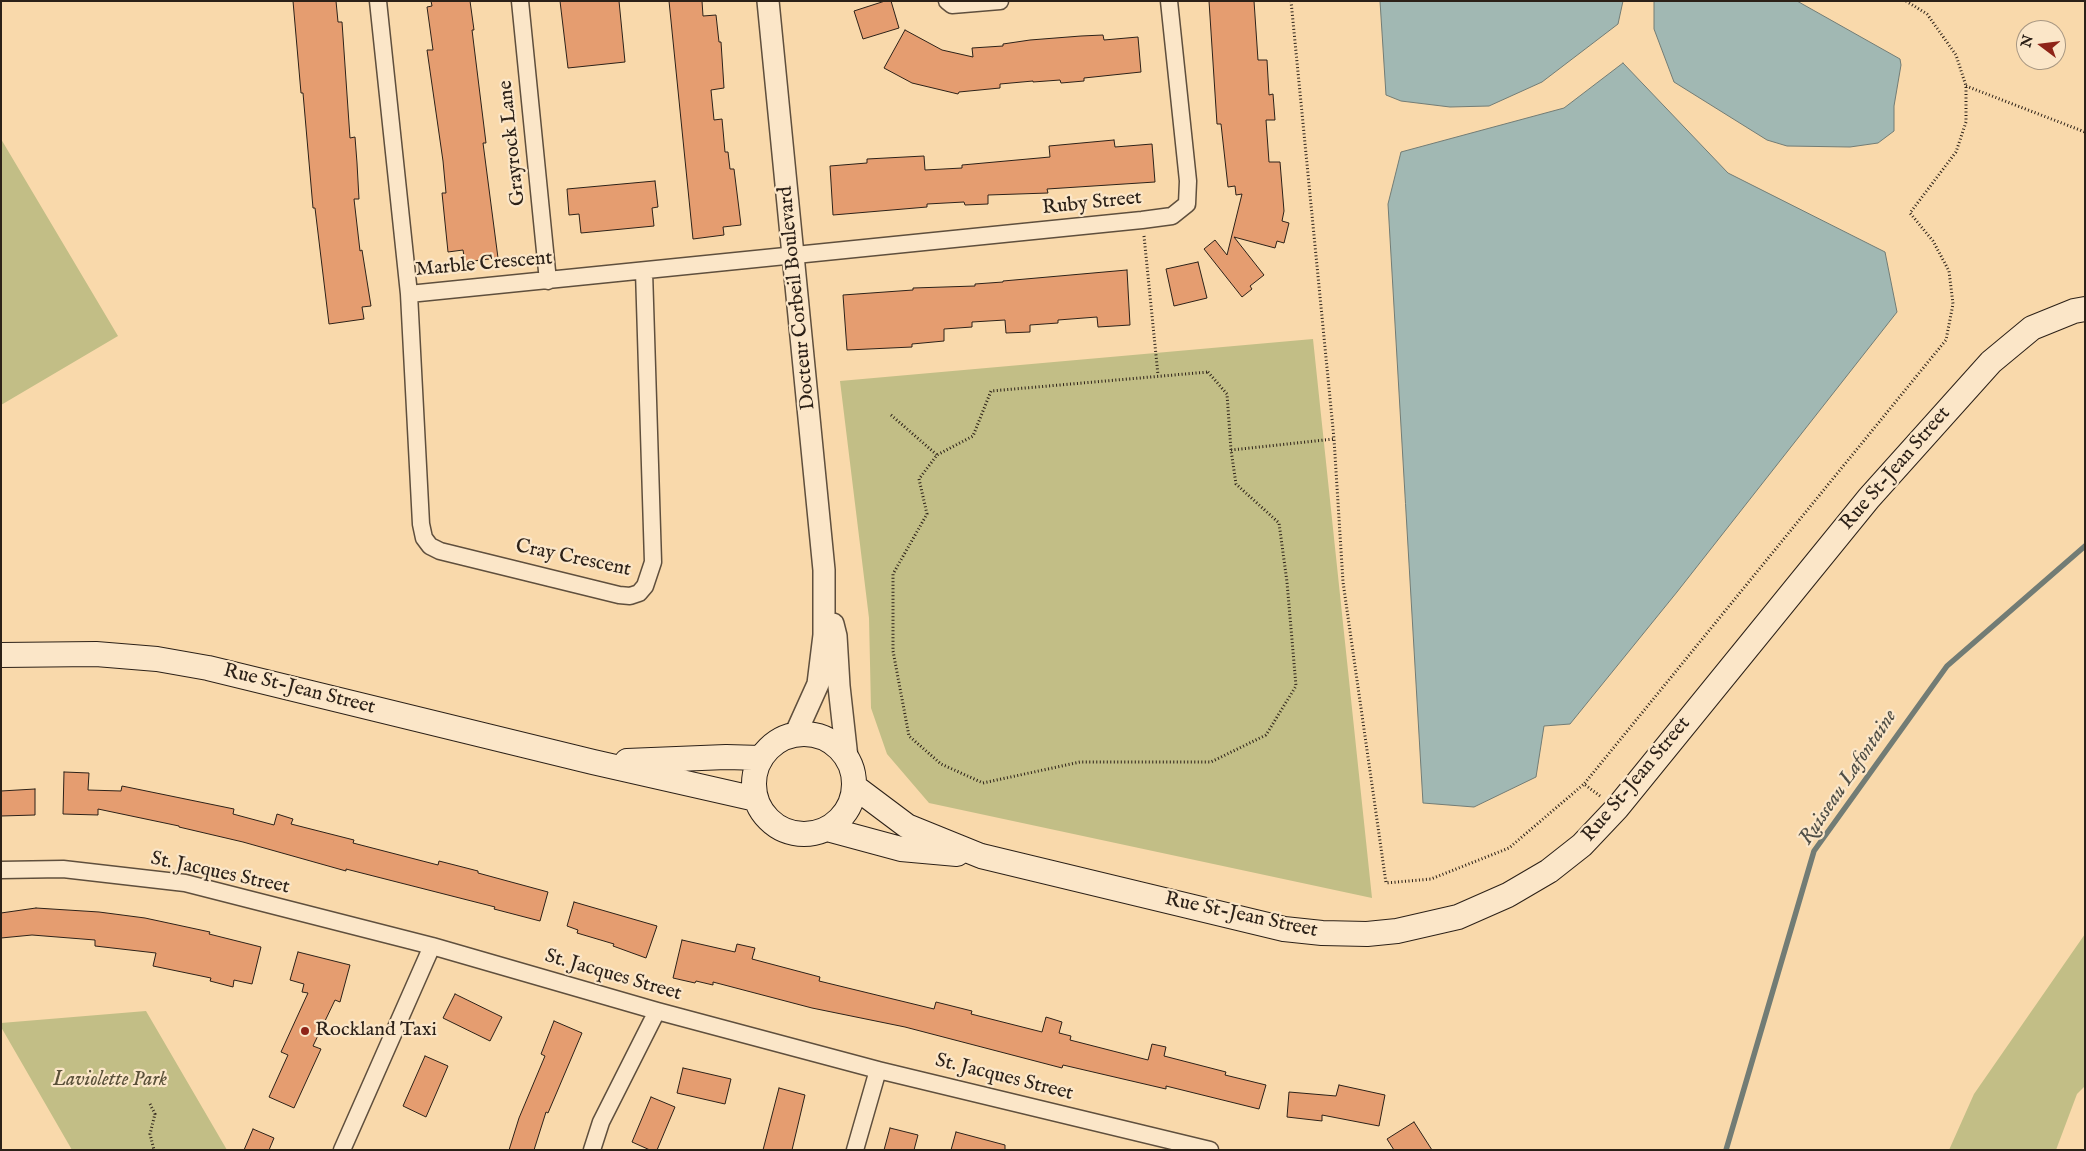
<!DOCTYPE html>
<style>
body{margin:0}
#map{position:relative;width:2086px;height:1151px;overflow:hidden;background:#f9d9ab;font-family:"IM FELL English",serif}
canvas{display:block}
.frame{position:absolute;inset:0;border:2px solid #2c2118;pointer-events:none}
.north{position:absolute;left:2016px;top:20px;width:50px;height:50px;box-sizing:border-box;background:#fbe6c8;border:1px solid #a89782;border-radius:50%;rotate:285deg;font-size:14px;font-weight:700;line-height:20px;text-align:center;color:#2c2118}
.north::after{content:'';display:block;margin:auto;width:18px;height:22px;background:#8f2418;clip-path:polygon(50% 0,100% 100%,50% 72%,0 100%)}
</style>
<div id="map">
<canvas width="2086" height="1151"></canvas>
<div class="frame"></div>
<div class="north">N</div>
</div>
<script>
const ctx = document.querySelector('canvas').getContext('2d');
ctx.lineJoin = 'round';
function fill(path, color) { ctx.fillStyle = color; ctx.fill(path, 'evenodd'); }
const poly = rows => new Path2D(rows.map(r => 'M' + r).join(''));
function trace(path, color, width, dash) { ctx.strokeStyle = color; ctx.lineWidth = width; ctx.lineCap = dash ? 'butt' : 'round'; ctx.setLineDash(dash || []); ctx.stroke(path); }
function write(font, color, halo, rows, align = 'center') {
  ctx.font = font + ' "IM FELL English",serif'; ctx.lineWidth = 4.5; ctx.setLineDash([]); ctx.textBaseline = 'middle'; ctx.strokeStyle = halo; ctx.fillStyle = color; for (const [text, x, y, turn = 0] of rows) {
    ctx.save(); ctx.translate(x, y); ctx.rotate((+turn || 0) * Math.PI / 180); ctx.textAlign = isNaN(turn) ? turn : align; if (halo) ctx.strokeText(text, 0, 0); ctx.fillText(text, 0, 0); ctx.restore();
  }
}
const green = poly([
 [1,139,118,336,1,405],
 [1313,339,1372,898,929,803,887,754,871,708,869,618,840,381],
 [2085,934,2085,1086,2077,1094,2056,1150,1949,1150,1974,1094],
 [146,1011,227,1150,72,1150,1,1027,1,1023]
]);
const water = poly([
 [1380,1,1623,1,1618,24,1542,82,1489,106,1450,107,1401,101,1386,95,1380,1],
 [1654,1,1797,1,1900,59,1901,65,1894,106,1894,131,1878,143,1850,147,1787,146,1767,140,1674,82,1654,29,1654,1],
 [1623,63,1728,173,1885,252,1897,312,1677,592,1570,724,1544,726,1536,777,1474,807,1423,803,1388,204,1401,152,1564,108,1623,63]
]);
const stream = poly([
 [1726,1150,1814,851,1947,666,2085,546]
]);
const building = poly([
 [293,1,336,1,338,22,342,22,350,138,355,137,357,163,359,199,354,199,360,251,362,250,371,306,362,307,364,319,329,324,315,208,313,208,303,93,301,93,293,1],
 [431,1,470,1,474,30,472,30,486,143,483,143,498,258,465,262,463,250,448,252,442,193,446,193,443,161,427,50,433,50,427,7,432,6,431,1],
 [560,1,619,1,625,62,568,68,560,1],
 [669,1,702,1,703,16,716,15,719,42,721,42,724,88,711,90,714,120,722,119,725,152,728,152,730,169,734,169,741,225,723,227,724,235,693,239,669,1],
 [885,1,891,1,899,28,863,39,854,11,885,1],
 [1209,1,1254,1,1258,60,1267,60,1269,95,1273,94,1275,120,1266,120,1269,162,1280,162,1284,211,1282,221,1289,223,1284,243,1277,241,1275,248,1234,237,1264,275,1250,286,1252,289,1242,297,1204,249,1215,240,1227,255,1242,194,1236,195,1235,186,1228,187,1221,124,1217,124,1209,1],
 [905,30,942,50,973,57,972,48,1003,46,1003,44,1030,40,1081,36,1103,35,1104,40,1138,37,1141,72,1084,78,1084,81,1061,83,1060,80,1033,82,1033,81,1000,84,1000,88,959,92,958,94,912,83,884,68,905,30],
 [1114,140,1115,147,1152,144,1155,182,1047,189,1048,193,988,195,988,204,965,205,964,202,927,204,927,207,833,215,830,166,867,163,867,159,924,156,925,170,962,168,962,165,1050,157,1049,146,1114,140],
 [655,181,658,207,652,208,654,226,581,233,579,214,569,215,567,189,655,181],
 [1198,262,1207,298,1174,306,1166,269,1198,262],
 [1127,270,1130,325,1098,327,1097,317,1058,320,1058,323,1030,325,1030,332,1006,333,1005,320,972,322,972,327,944,329,944,341,912,344,912,347,847,350,843,295,913,290,913,288,975,286,975,284,1003,282,1003,281,1127,270],
 [64,772,89,773,88,790,121,791,122,786,234,809,233,814,274,825,277,814,293,819,291,824,354,840,353,843,438,865,439,861,478,871,478,873,548,892,540,921,494,909,495,907,346,869,346,871,243,842,179,827,179,826,98,809,98,815,63,814,64,772],
 [35,789,35,815,1,816,1,791,35,789],
 [574,902,657,926,646,958,613,946,614,944,577,933,578,930,567,926,574,902],
 [36,908,99,912,145,918,210,932,209,934,261,947,252,984,234,980,233,987,210,981,211,978,153,966,156,953,95,946,95,940,32,935,1,938,1,913,36,908],
 [682,940,735,952,737,944,755,948,752,959,820,977,819,981,934,1009,936,1002,972,1011,971,1014,1042,1032,1046,1017,1062,1022,1059,1033,1071,1036,1070,1040,1148,1060,1152,1044,1166,1047,1164,1056,1226,1072,1225,1075,1266,1085,1259,1109,1166,1086,1166,1089,1063,1065,1062,1068,905,1027,812,1008,713,982,713,985,696,981,695,983,673,978,682,940],
 [298,952,350,965,340,1002,335,1000,313,1046,321,1049,294,1108,269,1097,288,1055,281,1052,308,993,302,992,304,984,290,980,298,952],
 [455,994,502,1017,490,1041,443,1018,455,994],
 [554,1021,582,1033,548,1113,546,1112,534,1150,509,1150,519,1118,545,1056,541,1054,554,1021],
 [425,1056,448,1066,426,1117,403,1106,425,1056],
 [683,1068,731,1079,725,1104,677,1093,683,1068],
 [1339,1085,1385,1095,1379,1126,1322,1115,1322,1121,1287,1117,1289,1092,1336,1096,1339,1085],
 [779,1088,805,1095,792,1150,763,1150,779,1088],
 [651,1097,675,1107,657,1150,650,1150,632,1142,651,1097],
 [1414,1122,1432,1150,1394,1150,1387,1139,1414,1122],
 [890,1128,918,1135,914,1150,884,1150,890,1128],
 [253,1129,274,1138,269,1150,244,1150,253,1129],
 [956,1132,1005,1145,1005,1150,951,1150,956,1132]
]);
const path = poly([
 [1291,1,1334,439,1343,582,1386,883,1431,879,1509,848,1584,784],
 [1966,86,2085,132],
 [1144,236,1158,375],
 [1208,372,1227,394,1231,450,1236,484,1279,523,1287,582,1296,686,1266,735,1211,762,1080,762,983,783,941,764,909,736,893,651,893,574,927,514,919,479,937,455,973,436,991,391,1208,372],
 [891,415,937,455],
 [1231,450,1334,439],
 [1600,796,1584,784,1946,340,1953,304,1949,271,1933,241,1910,213,1956,152,1966,122,1966,86,1956,55,1927,14,1906,1],
 [150,1104,155,1114,150,1134,154,1150]
]);
const minor = poly([
 [378,1,409,294,421,524,424,538,430,546,440,551,619,595,630,596,639,593,645,586,653,562,644,271],
 [520,1,548,281],
 [947,1,952,5,1000,1],
 [409,294,1142,220,1172,216,1187,204,1188,181,1169,1],
 [1,870,63,869,185,883,432,946,657,1011,878,1070,1210,1150],
 [342,1150,432,946],
 [592,1150,601,1122,657,1011],
 [855,1150,878,1070]
]);
const tertiary = poly([
 [768,1,824,570,824,635,818,684,795,735],
 [833,624,836,636,839,686,847,758]
]);
const secondary = poly([
 [1,655,96,654,157,659,208,668,593,762,756,799],
 '754 784a50 50 0 1 1 100 0a50 50 0 1 1-100 0Z',
 [627,761,726,757,761,758],
 [855,787,907,826,981,856,1284,929,1322,933,1367,934,1397,931,1458,917,1508,895,1549,871,1582,845,1617,808,1869,498,1991,362,2032,328,2074,311,2085,309],
 [827,829,901,849,957,854]
]);
const markers = [
 [305,1031,5,"#8f2418"]
];
const streetNames = [
 ["Grayrock Lane",513,143,-96],
 ["Ruby Street",1092,204,-6],
 ["Marble Crescent",484,265,-5],
 ["Docteur Corbeil Boulevard",798,298,-96],
 ["Rue St-Jean Street",1896,469,-49],
 ["Cray Crescent",573,559,12],
 ["Rue St-Jean Street",299,690,14],
 ["Rue St-Jean Street",1637,780,-50],
 ["St. Jacques Street",220,874,12],
 ["Rue St-Jean Street",1241,916,12],
 ["St. Jacques Street",613,976,16],
 ["St. Jacques Street",1004,1078,14]
];
const poiNames = [
 ["Rockland Taxi",315,1031]
];
const parkNames = [
 ["Laviolette Park",110,1081]
];
const waterNames = [
 ["Ruisseau Lafontaine",1849,778,-56]
];
fill(green, '#c2be86');
fill(water, '#a1b8b3');
trace(water, '#727c75', 1);
trace(stream, '#727c75', 5.5);
fill(building, '#e59d70');
trace(building, '#2c2118', 1);
trace(minor, '#5f4f3d', 19);
trace(tertiary, '#5f4f3d', 24);
trace(secondary, '#2c2118', 26);
trace(path, '#2c2118', 3, [1, 2.5]);
trace(minor, '#fbe6c8', 16);
trace(tertiary, '#fbe6c8', 21);
trace(secondary, '#fbe6c8', 24);
for (const [x, y, r, color] of markers) { const dot = new Path2D(); dot.arc(x, y, r, 0, 2 * Math.PI); ctx.fillStyle = color; ctx.fill(dot); trace(dot, '#fbe6c8', 2); }
write('20px', '#2c2118', '#fbe6c8', streetNames);
write('20px', '#2c2118', '#fbe6c8', poiNames, 'left');
write('italic 20px', '#595039', '#fbe6c8', parkNames);
write('italic 21px', '#4f4e46', '#fbe6c8', waterNames);
</script>
